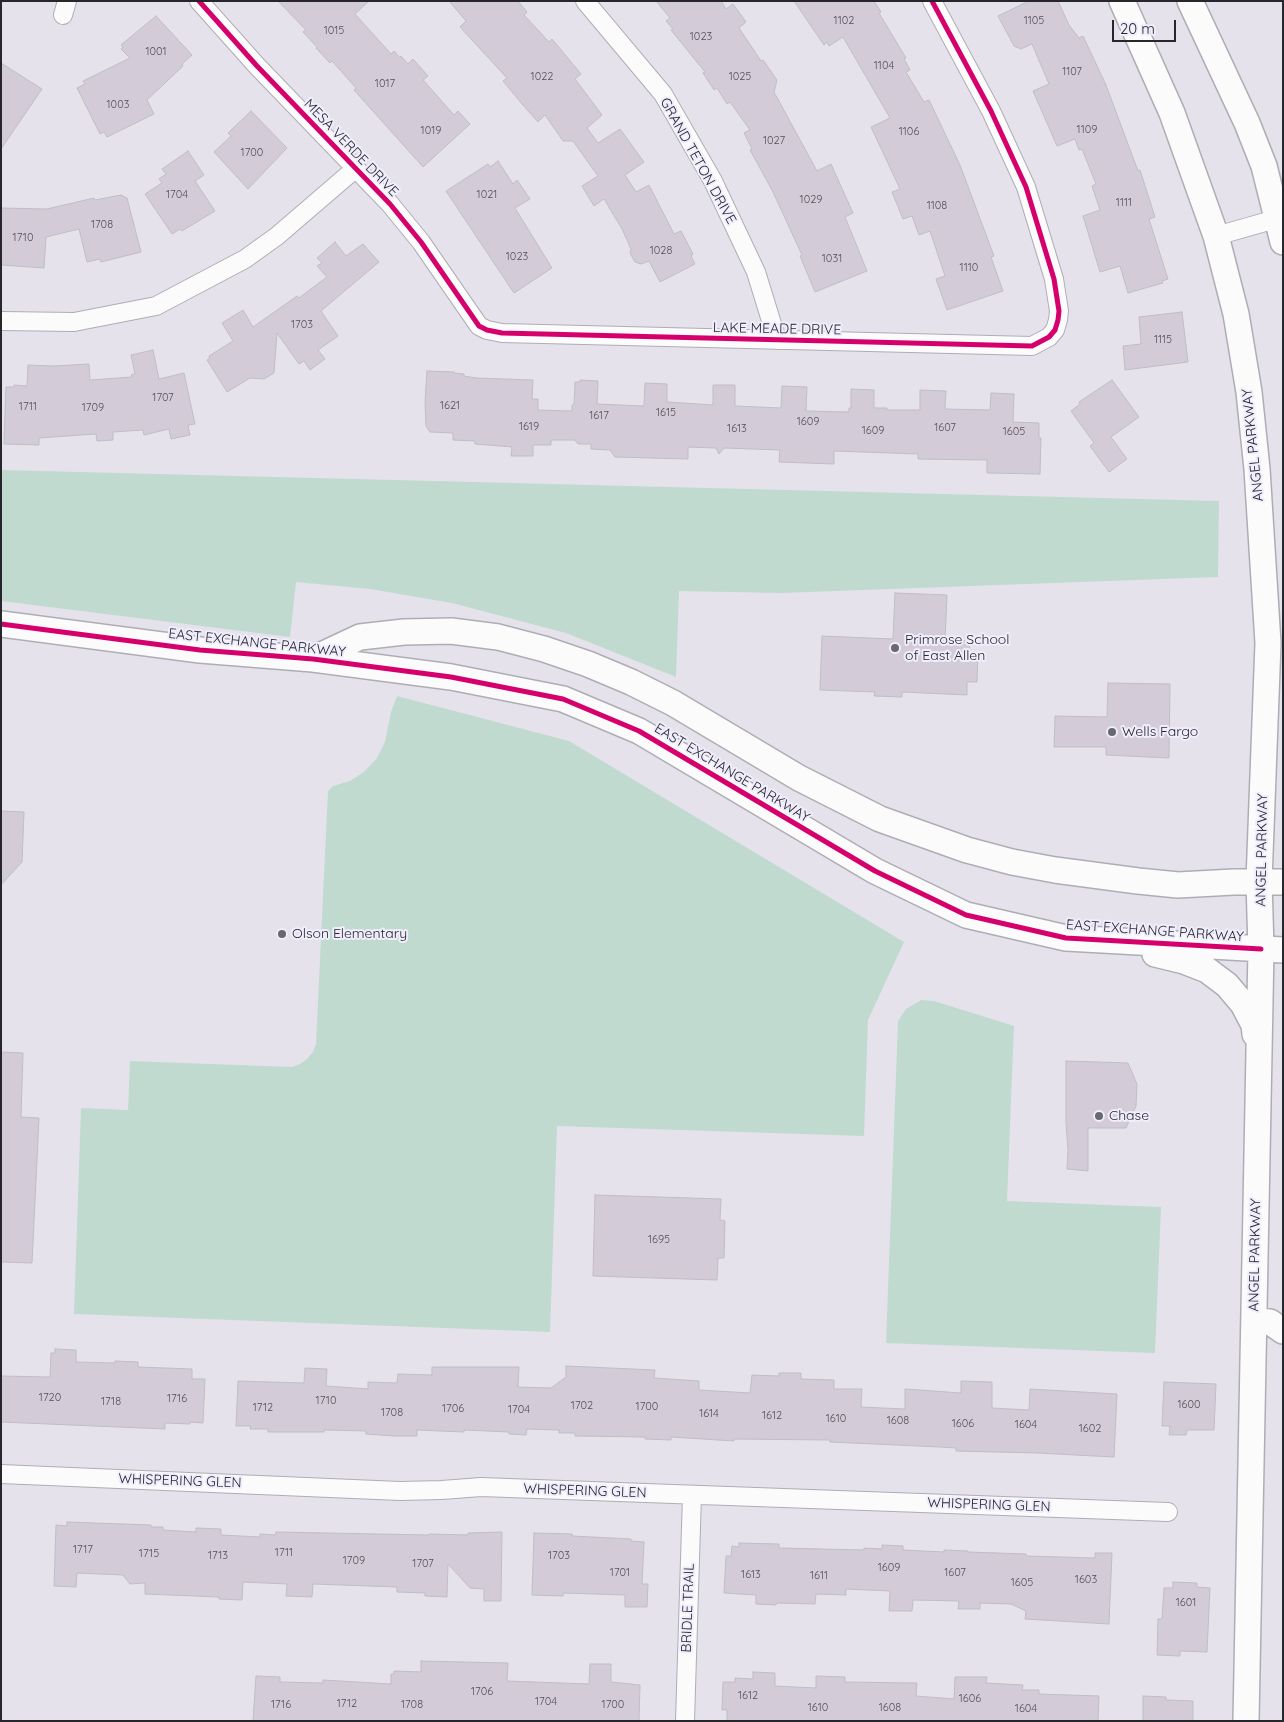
<!DOCTYPE html>
<style>
body{margin:0}
#map{position:relative;width:1284px;height:1722px;overflow:hidden;background:#e5e2ec;font-family:Quicksand,sans-serif}
canvas{display:block}
.frame{position:absolute;inset:0;border:2px solid #27262c;pointer-events:none}
.scale{position:absolute;left:1112px;top:20px;width:64px;height:22px;box-sizing:border-box;border:2px solid #27262c;border-top:0;padding-left:6px;font-size:15px;line-height:18px;white-space:nowrap;color:#27262c;-webkit-text-stroke:4px #f0edfc;paint-order:stroke}
</style>
<div id="map">
<canvas width="1284" height="1722"></canvas>
<div class="frame"></div>
<div class="scale">20 m</div>
</div>
<script>
const ctx = document.querySelector('canvas').getContext('2d');
ctx.lineJoin = 'round';
function fill(path, color) { ctx.fillStyle = color; ctx.fill(path, 'evenodd'); }
const poly = rows => new Path2D(rows.map(r => 'M' + r).join(''));
function trace(path, color, width, dash) { ctx.strokeStyle = color; ctx.lineWidth = width; ctx.lineCap = dash ? 'butt' : 'round'; ctx.setLineDash(dash || []); ctx.stroke(path); }
function write(font, color, halo, rows, align = 'center') {
  ctx.font = font + ' Quicksand,sans-serif'; ctx.lineWidth = 4; ctx.setLineDash([]); ctx.textBaseline = 'middle'; ctx.strokeStyle = halo; ctx.fillStyle = color; for (const [text, x, y, turn = 0] of rows) {
    ctx.save(); ctx.translate(x, y); ctx.rotate((+turn || 0) * Math.PI / 180); ctx.textAlign = isNaN(turn) ? turn : align; if (halo) ctx.strokeText(text, 0, 0); ctx.fillText(text, 0, 0); ctx.restore();
  }
}
const green = poly([
 [1,470,1219,501,1218,577,781,593,679,591,676,677,566,633,452,603,370,589,296,582,290,637,1,601],
 [397,696,569,741,904,942,868,1020,864,1136,557,1126,550,1332,74,1314,81,1108,128,1110,130,1061,292,1067,300,1064,307,1059,313,1052,316,1044,328,791,333,786,350,781,365,771,377,758,385,742,391,712],
 [921,1000,934,1001,1014,1026,1007,1201,1161,1207,1155,1353,886,1343,898,1021,906,1009]
]);
const building = poly([
 [278,1,369,1,355,14,391,54,394,51,400,58,401,56,408,64,413,59,428,76,423,80,454,115,458,111,470,124,423,167,354,90,356,88,332,61,330,63,316,48,317,47,303,32,306,30,278,1],
 [449,1,518,1,527,12,524,15,549,42,552,39,581,74,575,79,602,115,587,128,598,143,620,129,644,162,625,175,636,192,649,185,674,234,681,231,693,254,691,256,695,264,660,282,649,261,641,264,635,262,630,253,631,249,622,229,604,199,594,206,582,186,598,176,573,141,563,141,545,115,538,122,522,104,503,81,507,78,460,27,466,21,449,1],
 [656,1,721,1,726,9,733,4,746,22,739,28,761,61,763,60,777,80,774,92,817,171,831,164,853,213,845,217,867,271,815,292,800,256,802,255,772,190,750,150,752,149,744,133,750,130,730,102,727,104,717,88,714,90,703,73,705,72,671,30,673,29,666,21,670,18,656,1],
 [794,1,874,1,881,12,879,13,906,58,904,59,910,70,906,72,924,102,929,100,960,165,994,256,991,257,1003,291,947,310,936,279,945,276,930,231,919,235,912,216,903,219,892,192,900,189,871,127,890,118,843,37,829,46,827,42,824,45,794,1],
 [1029,1,1058,1,1069,25,1079,38,1083,36,1106,85,1138,171,1140,170,1155,217,1149,219,1168,279,1162,281,1163,283,1128,293,1120,266,1100,272,1083,216,1100,210,1092,186,1096,184,1082,149,1079,150,1075,139,1057,146,1033,91,1049,84,1032,44,1021,49,1014,46,998,16,1029,1],
 [156,16,192,55,182,64,183,66,147,100,154,114,107,137,104,132,100,134,77,88,85,84,83,81,130,58,121,49,123,47,121,45,156,16],
 [1,63,42,89,1,149,1,63],
 [251,111,287,148,248,189,214,152,231,136,228,133,251,111],
 [188,151,204,175,195,181,215,211,182,231,180,229,172,234,145,194,162,183,159,179,166,174,162,169,188,151],
 [498,161,513,184,517,180,530,199,515,208,552,268,514,293,446,191,488,164,490,167,498,161],
 [121,195,127,198,141,252,101,262,100,259,87,262,79,229,46,237,44,268,1,265,1,208,47,209,94,198,95,200,121,195],
 [335,242,346,256,363,244,379,262,321,311,338,336,318,350,325,359,310,370,304,361,299,364,277,333,274,373,264,379,250,378,227,392,207,360,210,358,209,356,233,341,222,323,243,310,253,327,297,296,299,298,327,277,317,266,322,263,317,258,335,242],
 [1182,312,1188,362,1125,370,1123,346,1141,344,1139,317,1182,312],
 [153,350,159,379,184,373,195,424,188,425,190,435,171,439,169,429,144,435,143,430,113,432,113,440,97,441,96,434,39,438,39,445,4,444,6,387,14,387,14,385,27,386,28,365,53,366,89,364,90,380,132,377,131,375,135,374,131,355,153,350],
 [427,371,454,372,454,373,464,374,464,376,476,378,533,380,532,399,538,399,538,410,572,411,572,405,574,405,575,382,580,382,580,380,598,381,597,404,644,406,645,383,667,384,667,402,713,405,713,385,735,385,735,406,781,408,782,386,807,387,806,411,849,412,849,408,851,408,851,389,874,390,874,408,887,408,887,410,920,410,920,390,946,391,945,409,990,410,991,393,1014,394,1013,422,1039,423,1039,438,1041,438,1040,474,987,473,987,460,918,459,918,454,834,451,834,464,779,462,780,450,724,448,719,454,716,448,688,447,688,459,615,457,610,450,591,449,591,444,578,444,575,440,551,440,551,445,533,445,533,456,511,456,512,447,475,444,475,441,453,440,453,433,430,432,426,426,425,402,427,371],
 [1112,380,1139,417,1111,437,1127,459,1109,472,1090,446,1094,443,1071,411,1080,404,1079,402,1112,380],
 [895,593,947,595,945,640,970,641,969,655,978,655,977,682,967,682,967,695,902,692,902,697,874,696,875,692,820,690,822,636,893,639,895,593],
 [1108,683,1170,684,1169,758,1106,755,1106,747,1054,747,1055,716,1107,717,1108,683],
 [1,811,24,812,22,862,1,885,1,811],
 [1,1052,23,1053,21,1117,39,1118,32,1263,1,1262,1,1052],
 [1066,1061,1128,1063,1137,1084,1136,1106,1126,1128,1088,1128,1088,1171,1067,1169,1068,1150,1066,1123,1066,1061],
 [595,1195,721,1199,720,1220,725,1221,724,1258,718,1258,717,1280,593,1276,595,1195],
 [55,1349,76,1350,76,1362,115,1363,115,1361,138,1362,138,1367,192,1369,192,1379,205,1379,203,1423,190,1422,190,1424,165,1423,165,1429,1,1422,1,1376,50,1377,51,1353,55,1353,55,1349],
 [566,1366,655,1370,654,1378,699,1381,699,1390,750,1393,752,1375,779,1376,779,1373,801,1373,801,1379,834,1380,834,1389,862,1389,861,1407,905,1409,905,1389,961,1393,961,1381,992,1382,992,1408,1029,1410,1030,1389,1117,1394,1114,1457,1037,1453,956,1451,956,1448,940,1447,830,1442,830,1440,734,1439,734,1441,671,1437,671,1440,645,1439,645,1437,575,1436,575,1433,559,1433,559,1430,527,1429,526,1435,509,1434,509,1432,464,1430,464,1432,417,1430,417,1436,394,1436,366,1434,366,1431,324,1430,324,1432,268,1432,268,1429,250,1429,251,1426,236,1426,238,1381,304,1383,305,1368,327,1369,326,1386,368,1389,368,1382,397,1383,398,1374,432,1375,432,1367,519,1367,518,1387,551,1388,566,1377,566,1366],
 [1164,1382,1216,1384,1214,1430,1187,1430,1186,1435,1169,1435,1170,1426,1162,1426,1164,1382],
 [67,1522,151,1525,151,1527,163,1527,163,1530,196,1532,196,1528,221,1529,221,1535,260,1537,260,1534,275,1535,276,1532,429,1535,429,1534,468,1535,468,1533,502,1532,501,1601,484,1601,484,1589,470,1588,448,1564,447,1597,425,1596,425,1593,397,1592,397,1587,313,1584,312,1597,286,1596,287,1584,243,1582,242,1600,219,1599,219,1597,145,1594,145,1583,130,1584,123,1575,77,1573,76,1587,54,1586,56,1525,67,1526,67,1522],
 [534,1533,572,1534,572,1536,631,1539,631,1541,644,1542,642,1584,648,1584,647,1607,625,1607,625,1595,563,1593,563,1596,532,1595,534,1533],
 [739,1543,779,1544,779,1548,864,1550,864,1548,882,1549,882,1545,903,1546,903,1550,944,1552,944,1550,968,1551,968,1552,1026,1554,1026,1556,1095,1558,1095,1553,1112,1553,1109,1624,1025,1619,1026,1611,1011,1604,980,1603,980,1609,958,1609,959,1601,913,1600,912,1611,889,1611,890,1591,846,1589,846,1595,816,1594,815,1604,777,1603,776,1605,756,1604,756,1595,724,1593,726,1556,731,1556,732,1546,739,1547,739,1543],
 [1173,1582,1197,1583,1197,1587,1210,1588,1207,1652,1180,1651,1180,1656,1157,1655,1158,1619,1162,1619,1164,1588,1173,1588,1173,1582],
 [421,1661,508,1663,507,1681,589,1684,590,1664,611,1664,611,1682,640,1685,639,1721,253,1721,256,1676,280,1677,280,1682,323,1683,323,1680,391,1684,391,1674,394,1674,394,1671,421,1672,421,1661],
 [753,1672,775,1673,775,1686,816,1688,816,1676,845,1677,845,1682,917,1683,916,1696,954,1699,955,1677,987,1677,986,1683,1023,1685,1022,1690,1039,1690,1039,1694,1099,1696,1098,1721,727,1721,727,1710,722,1710,723,1682,735,1682,735,1678,753,1679,753,1672],
 [1143,1696,1166,1697,1166,1700,1193,1701,1193,1721,1143,1721,1143,1696]
]);
const street = poly([
 [199,1,257,66,390,204,421,242,479,326,487,330,502,333,1032,346,1049,337,1055,330,1058,320,1059,311,1054,279,1026,187,991,111,932,1],
 [585,1,663,94,713,181,756,272,777,340],
 [63,15,67,1],
 [1216,236,1283,217],
 [1,321,74,322,156,306,245,259,277,236,355,169],
 [1,1474,400,1491,442,1490,481,1487,1168,1512],
 [685,1721,692,1495]
]);
const secondary = poly([
 [1122,1,1172,113,1216,236,1236,314,1249,392,1257,469,1268,643,1259,881,1261,949,1246,1721],
 [1190,1,1247,123,1264,166,1283,242],
 [1,624,200,650,313,659,451,677,563,699,639,731,875,871,966,915,1066,938,1283,950],
 [313,659,360,637,404,632,451,631,498,637,544,649,588,664,631,682,673,703,799,778,880,819,967,850,1012,862,1055,870,1138,881,1178,885,1234,882,1283,882],
 [1155,954,1184,961,1207,970,1227,985,1243,1004,1254,1025,1255,1034],
 [1254,1321,1270,1322,1283,1331]
]);
const cycleway = poly([
 [199,1,257,66,390,204,421,242,479,326,487,330,502,333,1032,346,1049,337,1055,330,1058,320,1059,311,1054,279,1026,187,991,111,932,1],
 [1,624,200,650,313,659,451,677,563,699,639,731,875,871,966,915,1066,938,1261,949]
]);
const markers = [
 [895,648,5,"#6a686f"],
 [1112,732,5,"#6a686f"],
 [282,934,5,"#6a686f"],
 [1099,1116,5,"#6a686f"]
];
const numberNames = [
 ["1102",844,21],
 ["1105",1034,21],
 ["1015",334,31],
 ["1023",701,37],
 ["1001",156,52],
 ["1104",884,66],
 ["1107",1072,72],
 ["1022",542,77],
 ["1025",740,77],
 ["1017",385,84],
 ["1003",118,105],
 ["1109",1087,130],
 ["1019",431,131],
 ["1106",909,132],
 ["1027",774,141],
 ["1700",252,153],
 ["1704",177,195],
 ["1021",487,195],
 ["1029",811,200],
 ["1111",1124,203],
 ["1108",937,206],
 ["1708",102,225],
 ["1710",23,238],
 ["1028",661,251],
 ["1023",517,257],
 ["1031",832,259],
 ["1110",969,268],
 ["1703",302,325],
 ["1115",1163,340],
 ["1707",163,398],
 ["1621",450,406],
 ["1711",28,407],
 ["1709",93,408],
 ["1615",666,413],
 ["1617",599,416],
 ["1609",808,422],
 ["1619",529,427],
 ["1607",945,428],
 ["1613",737,429],
 ["1609",873,431],
 ["1605",1014,432],
 ["1695",659,1240],
 ["1720",50,1398],
 ["1716",177,1399],
 ["1710",326,1401],
 ["1718",111,1402],
 ["1600",1189,1405],
 ["1702",582,1406],
 ["1700",647,1407],
 ["1712",263,1408],
 ["1706",453,1409],
 ["1704",519,1410],
 ["1708",392,1413],
 ["1614",709,1414],
 ["1612",772,1416],
 ["1610",836,1419],
 ["1608",898,1421],
 ["1606",963,1424],
 ["1604",1026,1425],
 ["1602",1090,1429],
 ["1717",83,1550],
 ["1711",284,1553],
 ["1715",149,1554],
 ["1713",218,1556],
 ["1703",559,1556],
 ["1709",354,1561],
 ["1707",423,1564],
 ["1609",889,1568],
 ["1701",620,1573],
 ["1607",955,1573],
 ["1613",751,1575],
 ["1611",819,1576],
 ["1603",1086,1580],
 ["1605",1022,1583],
 ["1601",1186,1603],
 ["1706",482,1692],
 ["1612",748,1696],
 ["1606",970,1699],
 ["1704",546,1702],
 ["1712",347,1704],
 ["1716",281,1705],
 ["1708",412,1705],
 ["1700",613,1705],
 ["1610",818,1708],
 ["1608",890,1708],
 ["1604",1026,1709]
];
const streetNames = [
 ["MESA VERDE DRIVE",351,148,46],
 ["GRAND TETON DRIVE",698,161,61],
 ["LAKE MEADE DRIVE",777,329,1],
 ["ANGEL PARKWAY",1253,445,-96],
 ["EAST EXCHANGE PARKWAY",257,643,6],
 ["EAST EXCHANGE PARKWAY",732,773,31],
 ["ANGEL PARKWAY",1262,850,-89],
 ["EAST EXCHANGE PARKWAY",1155,931,4],
 ["ANGEL PARKWAY",1255,1255,-89],
 ["WHISPERING GLEN",180,1481,2],
 ["WHISPERING GLEN",585,1491,2],
 ["WHISPERING GLEN",989,1505,2],
 ["BRIDLE TRAIL",688,1608,-88]
];
const poiNames = [
 ["Primrose School",905,640],
 ["of East Allen",905,656],
 ["Wells Fargo",1122,732],
 ["Olson Elementary",292,934],
 ["Chase",1109,1116]
];
fill(green, '#c0dacf');
fill(building, '#d4cbd8');
trace(building, '#c0bdc3', 1);
trace(street, '#afadb4', 20);
trace(secondary, '#afadb4', 28);
trace(street, '#fbfbfc', 18);
trace(secondary, '#fbfbfc', 25);
trace(cycleway, '#d6006c', 5);
for (const [x, y, r, color] of markers) { const dot = new Path2D(); dot.arc(x, y, r, 0, 2 * Math.PI); ctx.fillStyle = color; ctx.fill(dot); trace(dot, '#f0edfc', 2); }
write('11px', '#545159', null, numberNames);
write('14px', '#27262c', '#f0edfc', streetNames);
write('14px', '#27262c', '#f0edfc', poiNames, 'left');
</script>
